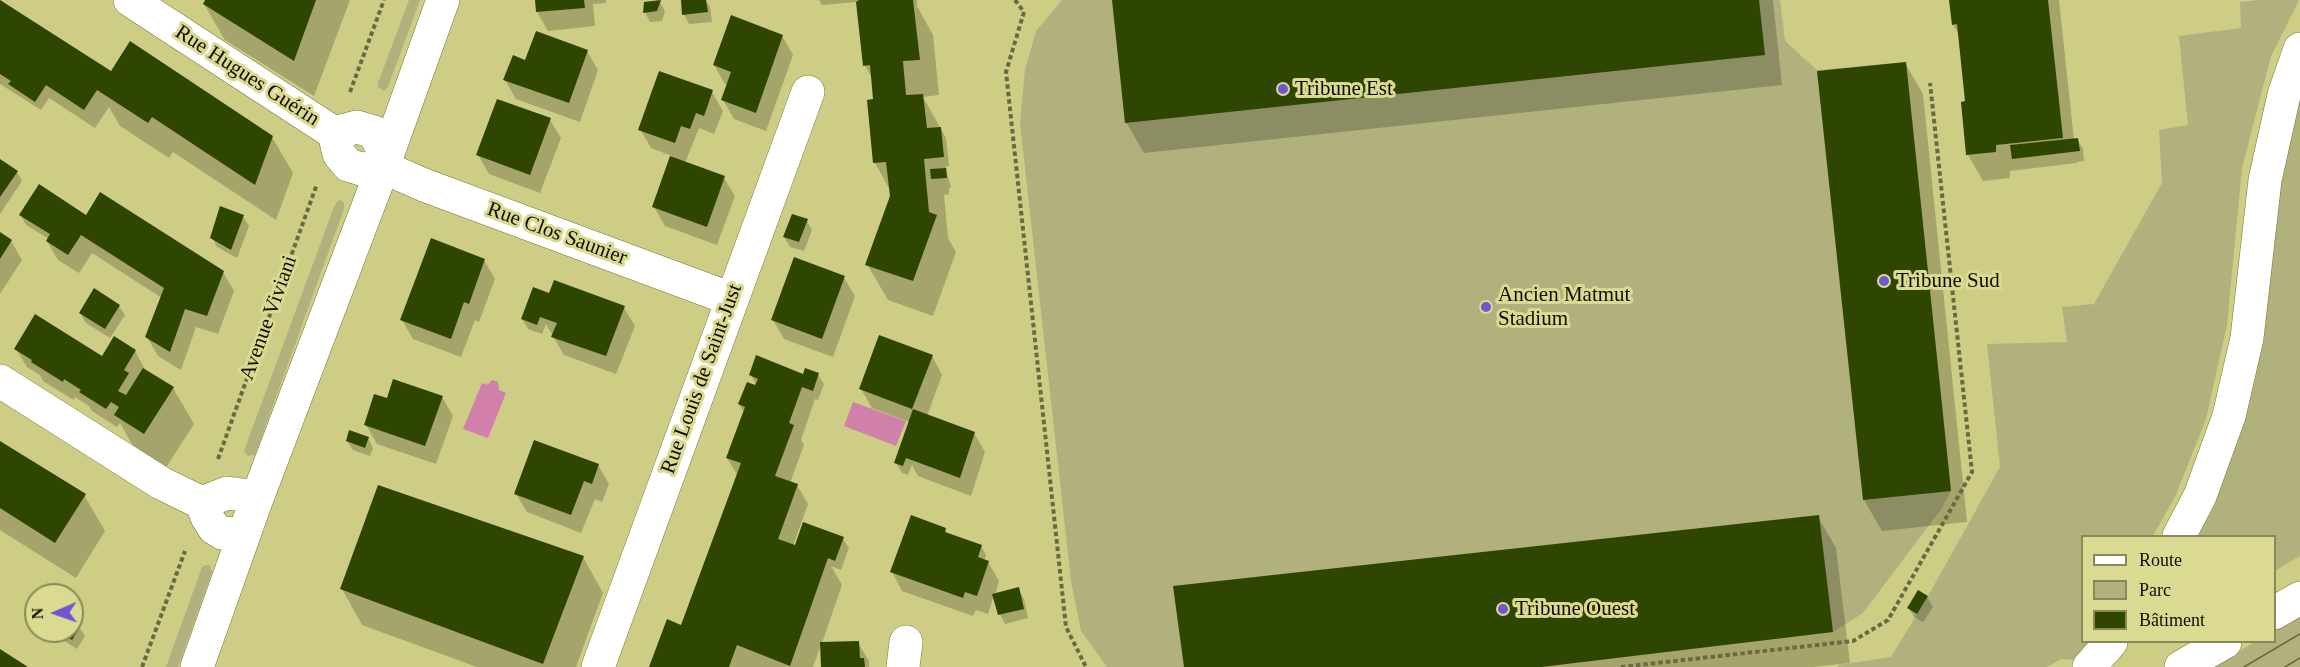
<!DOCTYPE html>
<meta charset="utf-8">
<style>
body{margin:0}
#map{position:relative;width:2300px;height:667px;overflow:hidden;background:#cecd86;font-family:Georgia,serif}
canvas{display:block}
.legend{position:absolute;left:2081px;top:535px;width:195px;height:108px;box-sizing:border-box;background:#dbda93;border:2px solid #8a8858;margin:0;padding:8px 10px;list-style:none;font-size:18px;color:#100e00}
.legend li{display:flex;align-items:center;gap:12px;height:30px}
.legend b{width:30px;border:2px solid #8a8858}
.north{position:absolute;left:24px;top:583px;width:60px;height:60px;box-sizing:border-box;background:#dbda93;border:2px solid #8a8858;border-radius:50%;rotate:268deg;font-size:16px;font-weight:700;line-height:24px;text-align:center;color:#100e00}
.north::after{content:'';display:block;margin:auto;width:21px;height:27px;background:#6e57d1;clip-path:polygon(50% 0,100% 100%,50% 72%,0 100%)}
</style>
<div id="map">
<canvas width="2300" height="667"></canvas>
<ul class="legend">
<li><b style="height:8px;background:#fff"></b>Route</li>
<li><b style="height:16px;background:#b1b17d"></b>Parc</li>
<li><b style="height:16px;background:#2f4502"></b>Bâtiment</li>
</ul>
<div class="north">N</div>
</div>
<script>
const ctx = document.querySelector('canvas').getContext('2d');
ctx.lineJoin = 'round';
function fill(path, color) { ctx.fillStyle = color; ctx.fill(path, 'evenodd'); }
const poly = rows => new Path2D(rows.map(r => 'M' + r).join(''));
function trace(path, color, width, dash) { ctx.strokeStyle = color; ctx.lineWidth = width; ctx.lineCap = dash ? 'butt' : 'round'; ctx.setLineDash(dash || []); ctx.stroke(path); }
function write(font, color, halo, rows, align = 'center') {
  ctx.font = font + ' Georgia,serif'; ctx.lineWidth = 6; ctx.setLineDash([]); ctx.textBaseline = 'middle'; ctx.strokeStyle = halo; ctx.fillStyle = color; for (const [text, x, y, turn = 0] of rows) {
    ctx.save(); ctx.translate(x, y); ctx.rotate((+turn || 0) * Math.PI / 180); ctx.textAlign = isNaN(turn) ? turn : align; if (halo) ctx.strokeText(text, 0, 0); ctx.fillText(text, 0, 0); ctx.restore();
  }
}
const green = poly([
 [409,0,420,0,388,87,384,91,378,87,378,83],
 [1062,0,1780,0,1785,41,1817,70,1906,62,1951,491,1942,508,1863,613,1833,632,1541,667,1107,667,1081,631,1071,581,1020,123,1025,70,1036,31],
 [2259,0,2299,0,2271,56,2242,168,2227,325,2206,419,2175,497,2153,536,2082,536,2082,642,2090,642,2077,663,2073,660,2061,659,2047,667,1838,667,1838,665,1891,657,1928,596,2000,467,1987,344,2067,342,2062,307,2094,304,2162,183,2159,130,2188,125,2179,36,2241,28,2240,2],
 [2300,93,2300,556,2275,571,2274,536,2193,536],
 [339,199,344,203,344,209,255,455,248,456,244,452,245,448,334,207],
 [206,565,210,565,212,572,178,667,166,667,202,567],
 [2300,615,2300,667,2211,667,2255,642,2274,642,2275,630]
]);
const water = poly([
 [492,380,498,382,499,390,506,393,488,438,463,429,482,383,487,385],
 [853,402,906,421,896,446,844,426]
]);
const shadow = poly([
 [0,0,111,73,272,137,293,173,276,220,173,152,169,158,120,126,109,107,95,128,49,98,41,110,0,84],
 [207,0,350,0,314,96,225,40,204,4],
 [536,0,606,0,606,3,593,4,595,26,548,31,537,12],
 [682,0,706,0,710,7,712,22,689,24,684,14],
 [819,0,917,0,917,6,933,35,939,95,923,97,946,138,949,166,946,166,947,173,951,187,949,188,949,194,944,195,948,238,956,252,933,316,888,300,867,264,891,197,890,190,875,163,873,80,865,65,857,2,822,5],
 [1113,0,1773,0,1782,85,1144,153,1126,122],
 [1950,0,2059,0,2074,140,2077,139,2083,149,2084,161,2077,162,2077,163,2010,171,2010,178,1983,181,1968,155,1967,102,1959,35,1953,24],
 [660,2,665,11,662,21,650,22,645,12],
 [782,36,793,55,766,131,734,119,723,100,728,85,725,84,714,65],
 [587,51,598,70,580,122,516,99,505,80,526,62],
 [1905,63,1923,94,1967,522,1882,531,1864,500,1819,72],
 [712,92,723,111,714,134,699,128,685,163,724,178,735,196,717,245,665,226,654,207,672,156,651,148,640,129],
 [550,120,561,138,540,193,489,174,478,155],
 [0,161,17,172,22,181,0,214],
 [21,215,87,216,223,272,234,291,218,334,196,327,181,370,158,356,147,337,162,298,92,253,79,273,58,260,47,241,49,239,26,225],
 [243,217,249,226,237,258,217,247,212,237],
 [807,221,812,230,804,251,790,247,784,237],
 [0,234,11,241,22,260,0,294],
 [484,260,495,279,479,322,475,320,461,357,413,339,402,320],
 [844,278,855,296,833,357,784,339,773,320],
 [550,295,624,308,635,326,616,374,564,355,546,324,542,334,528,329,522,319],
 [119,306,125,315,110,338,86,323,80,313],
 [16,349,102,358,135,351,146,371,173,388,194,424,165,469,136,451,120,423,117,427,92,411,89,406,75,397,74,400,43,381,40,375,27,367],
 [932,356,942,375,927,416,974,433,985,452,971,496,918,476,912,465,908,475,902,473,896,463,910,422,872,408,861,389],
 [751,375,818,375,824,384,818,400,815,399,801,440,804,445,790,483,797,485,808,504,793,546,843,539,849,548,841,570,831,566,842,585,822,643,858,643,869,661,869,667,822,667,821,645,813,667,651,667,682,626,738,476,727,458,744,413,739,404,758,388],
 [442,397,453,416,436,464,377,444,366,425],
 [368,438,373,448,370,456,353,450,347,441],
 [0,443,84,495,105,531,76,578,0,530],
 [598,465,609,484,602,502,595,499,581,533,527,512,516,494],
 [1818,517,1836,548,1850,663,1813,667,1186,667],
 [945,529,948,534,981,546,986,555,984,561,988,562,999,581,995,595,1018,589,1024,599,1028,618,1005,624,1000,614,994,595,988,614,976,610,973,616,902,591,892,572],
 [583,557,603,593,576,667,477,667,362,625,342,589],
 [1927,597,1933,607,1923,622,1914,617,1909,608],
 [72,622,79,627,85,636,77,649,63,640,58,631,72,631]
]);
const building = poly([
 [0,0,111,71,130,41,273,136,255,185,152,117,148,123,97,90,84,110,46,85,35,102,8,84,11,81,0,74],
 [205,0,316,0,294,61,203,4],
 [535,0,584,0,585,8,536,12],
 [661,0,657,11,643,13,644,2],
 [681,0,706,0,708,12,682,15],
 [859,0,913,0,920,60,903,61,906,95,923,94,927,128,941,127,944,157,924,159,929,212,937,215,913,281,865,265,890,196,886,162,873,163,867,100,873,99,870,65,863,66,856,2],
 [1112,0,1759,0,1765,55,1125,123],
 [1949,0,2048,0,2063,138,1996,145,1996,152,1966,155,1961,102,1965,101,1957,24,1952,25],
 [731,15,783,35,756,113,721,100,731,72,713,65],
 [536,31,588,50,569,103,503,80,513,55,525,60],
 [1906,62,1951,491,1863,500,1817,71],
 [659,71,713,90,704,116,696,113,690,129,681,126,675,143,638,130],
 [497,99,551,118,530,175,476,155],
 [2078,138,2080,151,2012,159,2010,145],
 [670,156,725,176,707,227,652,207],
 [0,159,18,171,0,197],
 [946,168,947,178,931,179,930,169],
 [39,184,86,215,100,192,224,271,207,316,185,309,170,352,145,337,164,288,81,235,68,255,46,241,50,234,19,215],
 [220,206,244,215,231,250,210,238],
 [792,214,808,219,799,242,783,237],
 [0,232,12,240,0,259],
 [431,238,485,259,469,304,464,302,451,339,400,320],
 [794,257,845,276,822,339,771,320],
 [554,280,625,306,606,356,551,337,557,323,540,317,537,325,521,319,533,287,549,293],
 [94,288,120,305,105,329,79,313],
 [35,314,102,356,114,336,136,350,124,370,129,373,118,391,126,395,143,368,174,387,144,434,114,415,119,407,111,402,106,409,79,392,81,390,64,379,63,382,31,362,32,360,14,349],
 [879,335,933,355,912,409,859,389],
 [756,355,803,374,805,368,819,373,813,391,802,387,789,423,794,425,775,476,798,484,778,539,795,545,803,522,844,537,835,561,828,558,790,666,737,645,729,667,649,667,667,619,681,625,741,463,726,458,745,407,738,404,747,382,755,385,758,379,749,375],
 [393,379,443,396,425,446,364,425,374,394,387,398],
 [913,409,975,432,960,478,906,458,903,466,894,463],
 [349,430,369,437,365,448,346,441],
 [534,440,599,464,592,484,584,481,571,515,514,494],
 [0,441,86,494,55,543,0,508],
 [378,485,584,556,543,664,340,589],
 [911,515,946,528,945,532,982,545,978,557,989,561,977,596,965,592,963,598,890,572],
 [1819,515,1833,632,1541,667,1184,667,1173,586],
 [1019,587,1024,609,998,615,992,594],
 [1918,590,1928,596,1917,614,1907,608],
 [72,620,81,625,72,640,57,631,72,631],
 [859,641,860,658,864,658,865,667,821,667,820,642],
 [0,649,28,667,0,667]
]);
const path = poly([
 [1015,0,1024,12,1006,72,1066,627,1086,667],
 [350,92,384,0],
 [218,459,317,184],
 [142,667,185,551],
 [1621,667,1853,641,1888,620,1972,472,1930,83]
]);
const minor = poly([
 [130,0,334,133],
 [334,133,339,154,348,165,361,169,383,167,424,185,731,299],
 [334,133,357,127,374,132,382,148,383,167],
 [0,381,161,483,202,503],
 [202,503,207,517,214,528,222,533,244,535],
 [202,503,227,493,243,495,256,501],
 [197,667,256,501,383,167,443,0],
 [598,667,808,92],
 [903,667,906,642]
]);
const major = poly([
 [2274,613,2300,598],
 [2181,667,2225,642]
]);
const highway = poly([
 [2179,536,2200,496,2229,416,2247,338,2265,180,2284,95,2300,49],
 [2089,667,2111,642]
]);
const tram = poly([
 [2244,667,2300,634],
 [2285,667,2300,658]
]);
const markers = [
 [1283,89,6,"#6e57d1"],
 [1884,281,6,"#6e57d1"],
 [1486,307,6,"#6e57d1"],
 [1503,609,6,"#6e57d1"]
];
const streetNames = [
 ["Rue Hugues Guérin",247,76,33],
 ["Rue Clos Saunier",557,234,20],
 ["Avenue Viviani",269,318,-70],
 ["Rue Louis de Saint-Just",702,379,-70]
];
const poiNames = [
 ["Tribune Est",1295,89],
 ["Tribune Sud",1896,281],
 ["Ancien Matmut",1498,295],
 ["Stadium",1498,319],
 ["Tribune Ouest",1515,609]
];
fill(green, '#b1b17d');
fill(water, '#d080aa');
fill(shadow, '#0003');
fill(building, '#2f4502');
trace(minor, '#797732', 34);
trace(major, '#797732', 34);
trace(highway, '#797732', 34);
trace(path, '#6a6940', 4, [4.5, 3]);
trace(minor, '#fff', 33);
trace(major, '#fff', 33);
trace(highway, '#fff', 33);
trace(tram, '#67653d', 1.5);
for (const [x, y, r, color] of markers) { const dot = new Path2D(); dot.arc(x, y, r, 0, 2 * Math.PI); ctx.fillStyle = color; ctx.fill(dot); trace(dot, '#dbda93', 2); }
write('21px', '#100e00', '#dbda93', streetNames);
write('21px', '#100e00', '#dbda93', poiNames, 'left');
</script>
